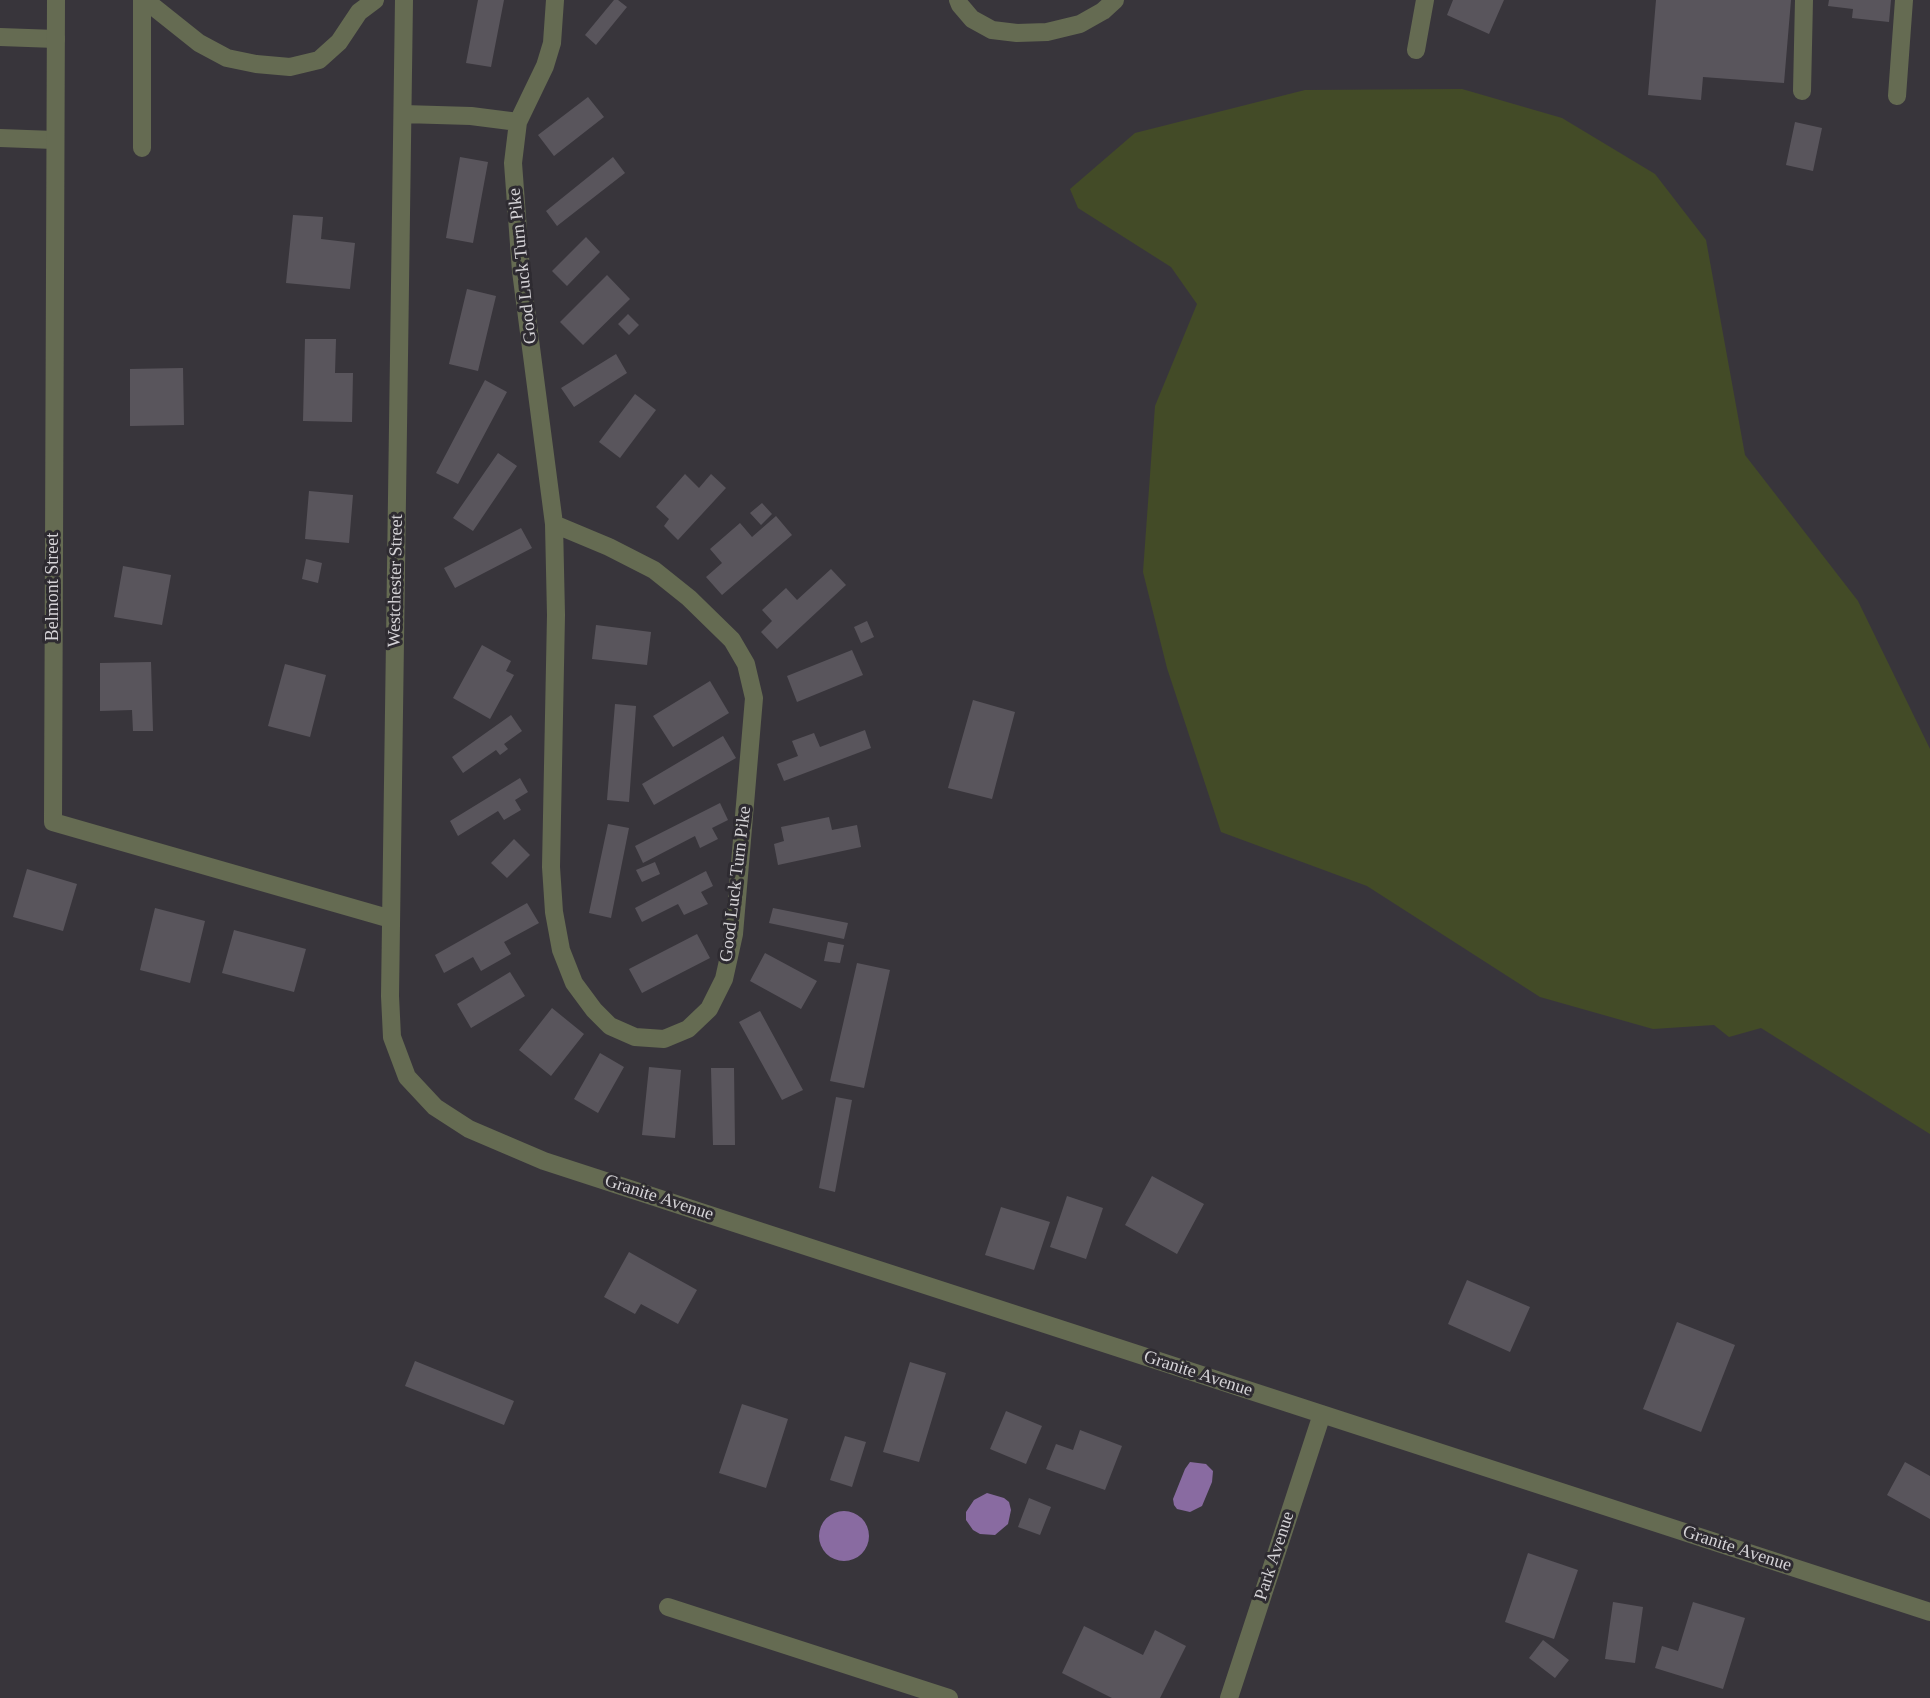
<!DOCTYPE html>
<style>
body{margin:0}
canvas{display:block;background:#38353b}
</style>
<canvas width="1930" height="1698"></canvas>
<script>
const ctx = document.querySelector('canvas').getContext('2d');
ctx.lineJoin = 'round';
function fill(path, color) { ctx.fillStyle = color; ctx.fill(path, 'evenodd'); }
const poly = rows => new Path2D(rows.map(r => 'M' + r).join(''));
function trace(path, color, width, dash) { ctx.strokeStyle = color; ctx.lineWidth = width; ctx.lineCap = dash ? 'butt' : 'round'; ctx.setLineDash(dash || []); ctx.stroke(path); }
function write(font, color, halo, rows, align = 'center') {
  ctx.font = font + ' "Times New Roman",serif'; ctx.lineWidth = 6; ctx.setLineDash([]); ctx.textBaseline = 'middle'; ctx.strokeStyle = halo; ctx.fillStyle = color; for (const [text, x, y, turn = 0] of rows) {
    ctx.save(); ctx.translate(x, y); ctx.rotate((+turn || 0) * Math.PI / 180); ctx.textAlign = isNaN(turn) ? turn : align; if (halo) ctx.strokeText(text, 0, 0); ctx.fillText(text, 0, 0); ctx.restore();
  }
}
const green = poly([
 [1462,89,1562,118,1655,174,1706,240,1745,455,1858,601,1930,749,1930,1134,1761,1028,1729,1037,1714,1025,1653,1029,1540,997,1367,886,1221,832,1167,668,1143,572,1155,406,1197,304,1171,267,1078,208,1070,189,1135,133,1305,90]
]);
const water = poly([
 [1190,1462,1206,1464,1213,1471,1212,1482,1202,1506,1190,1512,1177,1509,1174,1505,1173,1499,1185,1469],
 [987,1493,1004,1498,1009,1502,1011,1510,1008,1524,995,1535,980,1534,973,1530,966,1520,966,1512,974,1500],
 '819 1536a25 25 0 1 1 50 0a25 25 0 1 1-50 0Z'
]);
const building = poly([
 [478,0,504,0,491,67,466,63],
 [614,0,618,0,627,7,596,45,585,35],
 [1453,0,1504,0,1489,34,1447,15],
 [1656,0,1791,0,1784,83,1703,77,1701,100,1648,95],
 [1829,0,1891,0,1889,22,1852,18,1853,9,1828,6],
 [588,97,604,117,554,156,538,135],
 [1795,122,1822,128,1813,171,1786,165],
 [460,157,488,162,473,243,446,238],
 [613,157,625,173,557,226,546,211],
 [293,215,323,217,321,239,355,243,350,289,286,283],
 [586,237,600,252,567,286,552,271],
 [607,275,630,299,583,345,560,322],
 [467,289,496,296,478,371,449,364],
 [628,314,639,325,629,335,618,324],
 [305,339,336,339,335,373,353,373,352,422,303,421],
 [616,354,627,373,574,407,561,388],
 [183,368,184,425,130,426,130,369],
 [485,380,507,392,458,484,436,473],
 [635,394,656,410,620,458,599,442],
 [498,453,517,466,473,531,453,518],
 [685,474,699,488,711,474,726,488,678,540,664,526,669,519,656,507],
 [309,491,353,495,349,543,305,539],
 [762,503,772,514,761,525,750,513],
 [776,516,792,535,722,595,706,577,722,563,710,549,740,523,752,537],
 [521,528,532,548,455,588,444,568],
 [306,559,322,563,318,583,302,579],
 [123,566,171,575,162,625,114,617],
 [831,569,846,585,777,649,761,632,772,621,762,610,786,588,797,600],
 [867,621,874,637,861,643,854,627],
 [596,625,651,632,647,665,592,659],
 [482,645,511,661,506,671,514,675,490,719,453,698],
 [852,650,863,675,797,702,787,676],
 [151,662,153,731,133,731,132,710,100,711,100,663],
 [285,664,326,675,310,737,268,726],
 [710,681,729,713,673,747,653,716],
 [973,700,1015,712,992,799,948,788],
 [615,704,636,706,629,802,607,800],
 [511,715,522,731,504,744,508,749,500,755,496,750,463,773,452,757],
 [865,730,871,748,784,781,777,764,798,756,792,741,814,733,820,747],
 [723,736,736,758,654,805,642,784],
 [520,778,528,792,515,800,521,810,504,820,498,811,458,836,450,821],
 [720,803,728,820,712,828,718,839,700,848,695,836,643,863,635,846],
 [829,817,832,830,857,825,861,847,778,865,774,844,784,841,781,827],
 [608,824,629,828,611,918,589,913],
 [514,839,530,855,507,878,491,863],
 [655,862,660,874,642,882,636,870],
 [27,869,77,884,63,931,13,917],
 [706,871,713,886,701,892,708,904,684,915,678,904,642,922,635,908],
 [527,903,539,923,504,942,511,954,481,971,473,957,444,973,435,955],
 [155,908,205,921,190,983,140,970],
 [773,908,848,923,844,939,769,923],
 [234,930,306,949,294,992,222,973],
 [697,934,710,958,642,993,629,969],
 [828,942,844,945,840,963,824,961],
 [765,953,817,981,801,1009,750,981],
 [857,963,890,970,864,1088,830,1081],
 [510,972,525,996,471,1028,457,1004],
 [552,1008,584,1034,551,1076,519,1050],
 [760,1011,803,1090,782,1100,739,1022],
 [600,1053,624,1067,598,1113,574,1099],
 [649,1067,681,1070,675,1138,642,1135],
 [711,1068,734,1068,735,1145,713,1145],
 [836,1097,852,1100,835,1192,819,1188],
 [1152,1176,1204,1204,1177,1254,1125,1225],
 [1067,1196,1103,1208,1086,1259,1050,1247],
 [1001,1207,1050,1222,1034,1270,985,1255],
 [629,1252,697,1290,678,1324,641,1304,635,1314,604,1297],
 [1467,1280,1530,1307,1510,1352,1448,1324],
 [1677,1322,1735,1345,1701,1432,1643,1409],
 [415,1361,514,1401,504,1425,405,1386],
 [910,1362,946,1373,919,1462,883,1452],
 [742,1404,788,1419,766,1488,719,1473],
 [1006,1411,1042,1426,1026,1464,990,1449],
 [1080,1430,1122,1446,1105,1490,1046,1469,1056,1444,1073,1450],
 [845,1436,866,1442,852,1487,830,1480],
 [1905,1462,1930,1476,1930,1519,1887,1495],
 [1029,1498,1051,1507,1040,1535,1018,1527],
 [1528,1553,1578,1570,1554,1639,1505,1622],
 [1613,1602,1643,1607,1635,1663,1605,1659],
 [1693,1602,1745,1618,1723,1689,1655,1668,1662,1646,1678,1651],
 [1084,1626,1143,1655,1155,1630,1186,1646,1160,1698,1112,1698,1062,1673],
 [1543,1640,1569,1660,1555,1678,1529,1658]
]);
const service = poly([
 [142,0,142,148],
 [145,0,199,43,227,58,256,64,290,67,319,60,339,42,359,12,375,0],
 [958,0,960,5,972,19,992,30,1017,33,1047,32,1080,24,1103,11,1115,0],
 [0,37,56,39],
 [1416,50,1425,0],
 [1802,91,1804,0],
 [1897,96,1904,0],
 [0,138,54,140]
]);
const minor = poly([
 [56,0,53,822,391,919],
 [404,0,390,996,392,1037,407,1077,435,1107,469,1129,544,1161,1930,1612],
 [403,114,471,116,518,122],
 [554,524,609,547,654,570,689,598,732,640,746,664,754,698,734,934,724,979,709,1009,688,1029,664,1039,635,1037,610,1026,594,1010,574,983,561,950,554,912,551,867,556,615,554,524,521,271,513,163,518,122,545,66,552,43,555,0],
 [668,1607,949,1698],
 [1229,1698,1322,1414]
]);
const streetNames = [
 ["Good Luck Turn Pike",523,266,-96],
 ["Westchester Street",396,581,-89],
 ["Belmont Street",53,587,-90],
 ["Good Luck Turn Pike",736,884,-83],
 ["Granite Avenue",659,1198,18],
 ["Granite Avenue",1198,1374,18],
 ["Granite Avenue",1737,1549,18],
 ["Park Avenue",1275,1556,-72]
];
fill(green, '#434b27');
fill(water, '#896ba1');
fill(building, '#59555c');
trace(service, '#656b52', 18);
trace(minor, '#656b52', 18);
write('18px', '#d5d3d7', '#2e2b31', streetNames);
</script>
